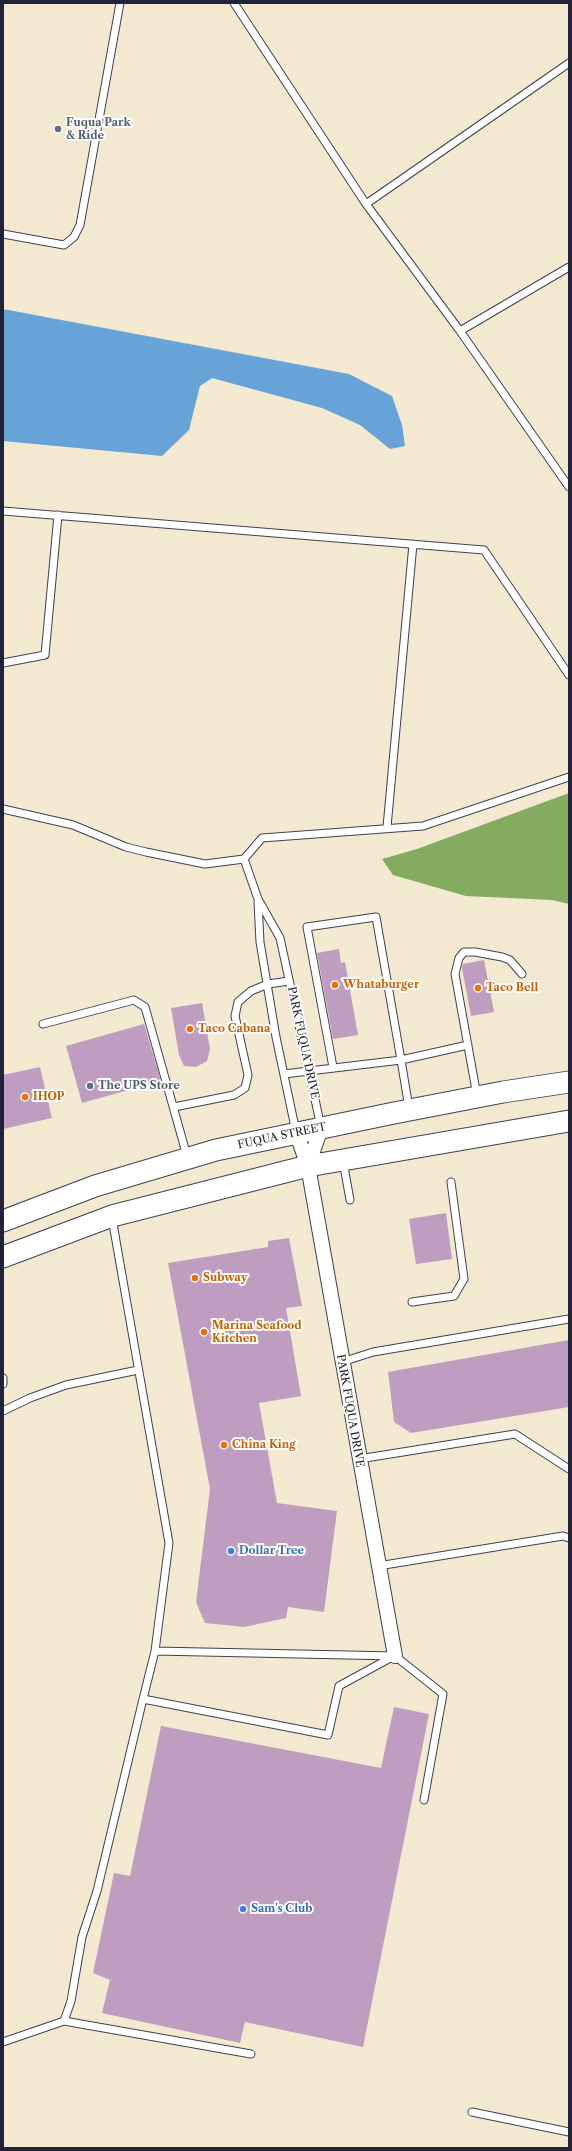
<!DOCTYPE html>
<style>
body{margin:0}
#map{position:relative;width:572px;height:2151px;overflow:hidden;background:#f3e9d1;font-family:"Libre Caslon Text",serif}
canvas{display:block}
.frame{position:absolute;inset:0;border:4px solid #22223b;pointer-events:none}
</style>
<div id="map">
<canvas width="572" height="2151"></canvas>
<div class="frame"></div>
</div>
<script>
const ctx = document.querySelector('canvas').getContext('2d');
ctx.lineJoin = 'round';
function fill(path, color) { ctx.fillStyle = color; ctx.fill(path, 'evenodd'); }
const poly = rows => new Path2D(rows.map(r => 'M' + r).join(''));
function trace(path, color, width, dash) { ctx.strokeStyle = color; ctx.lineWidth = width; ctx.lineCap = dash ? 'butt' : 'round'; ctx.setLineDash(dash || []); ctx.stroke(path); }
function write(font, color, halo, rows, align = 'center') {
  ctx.font = font + ' "Libre Caslon Text",serif'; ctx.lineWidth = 4; ctx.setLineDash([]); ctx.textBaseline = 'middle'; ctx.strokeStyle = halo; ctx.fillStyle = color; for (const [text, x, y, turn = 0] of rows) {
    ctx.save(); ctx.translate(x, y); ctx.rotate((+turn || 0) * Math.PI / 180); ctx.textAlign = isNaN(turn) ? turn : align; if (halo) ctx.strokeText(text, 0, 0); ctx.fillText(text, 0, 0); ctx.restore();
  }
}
const forest = poly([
 [569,793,569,904,552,900,466,896,393,875,382,859,417,849]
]);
const water = poly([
 [3,309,349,374,392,396,402,425,405,446,390,449,360,425,322,408,212,378,200,386,189,430,162,456,3,441]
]);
const building = poly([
 [339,949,341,963,345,962,358,1035,333,1039,317,953],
 [484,960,494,1012,471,1016,462,968,463,964],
 [202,1003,210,1049,207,1061,196,1067,184,1066,179,1055,171,1008],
 [144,1024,161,1081,82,1103,66,1046],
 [40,1067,52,1118,3,1129,3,1075],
 [446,1213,452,1259,416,1264,409,1219],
 [289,1238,302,1306,286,1308,301,1396,259,1403,277,1503,337,1511,324,1612,288,1607,286,1618,244,1627,205,1623,196,1602,210,1489,168,1263,268,1247,268,1241],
 [569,1340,569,1407,411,1433,394,1422,388,1372],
 [394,1707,429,1714,363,2047,245,2022,240,2043,102,2013,110,1980,93,1973,114,1873,130,1876,161,1726,381,1768]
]);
const lane = poly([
 [234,3,366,204,460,331,569,487],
 [366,204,569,63],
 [3,234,64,245,74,237,80,225,120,3],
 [460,331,569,267],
 [3,511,484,550,569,675],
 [3,663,45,655,58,515],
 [3,809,73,825,126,847,146,852,205,864,244,859],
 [387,827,413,544],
 [258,902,260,942,276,1037,296,1132],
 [43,1024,134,1000,145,1007,187,1156],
 [284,1074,401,1060,376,917,307,927,333,1067],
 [477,1096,455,974,459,958,464,952,475,952,502,957,510,960,522,974],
 [174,1107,234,1095,245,1088,248,1075,235,1016,238,1002,251,991,268,984,289,981],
 [409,1108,401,1060,468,1045],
 [321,1127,280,938,258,899,244,859,262,838,423,826,569,777],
 [343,1161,350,1200],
 [112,1218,169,1543,155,1651,395,1656,443,1694,424,1800],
 [412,1302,454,1296,464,1279,451,1182],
 [342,1362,373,1352,569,1319],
 [3,1378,3,1384],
 [3,1411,30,1398,66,1385,138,1370],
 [359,1459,515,1434,569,1469],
 [378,1566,563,1536,569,1538],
 [143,1699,155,1651],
 [64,2021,251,2054],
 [3,2042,64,2021,71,2001,82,1937,97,1891,143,1699,328,1735,339,1686,394,1656],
 [472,2112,569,2132]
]);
const street = poly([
 [296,1132,308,1166,395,1656],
 [308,1166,321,1128]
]);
const secondary = poly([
 [3,1221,95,1186,216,1150,394,1113,503,1092,569,1082],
 [3,1257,112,1216,308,1166,569,1121]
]);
const markers = [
 [58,129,4,"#5c6f8a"],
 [335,985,4,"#e8710a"],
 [478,988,4,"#e8710a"],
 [190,1029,4,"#e8710a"],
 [90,1086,4,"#5c6f8a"],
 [25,1097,4,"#e8710a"],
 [195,1278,4,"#e8710a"],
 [204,1332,4,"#e8710a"],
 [224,1445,4,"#e8710a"],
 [231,1551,4,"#3f7fe0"],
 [243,1909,4,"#3f7fe0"]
];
const serviceNames = [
 ["Fuqua Park",66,123],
 ["& Ride",66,136],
 ["The UPS Store",98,1086]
];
const foodNames = [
 ["Whataburger",343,985],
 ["Taco Bell",486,988],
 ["Taco Cabana",198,1029],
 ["IHOP",33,1097],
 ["Subway",203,1278],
 ["Marina Seafood",212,1326],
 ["Kitchen",212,1339],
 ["China King",232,1445]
];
const streetNames = [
 ["PARK FUQUA DRIVE",303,1043,78],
 ["FUQUA STREET",282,1136,-12],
 ["PARK FUQUA DRIVE",350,1411,80]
];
const shopNames = [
 ["Dollar Tree",239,1551],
 ["Sam's Club",251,1909]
];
fill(forest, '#85ab61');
fill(water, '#68a3d8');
fill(building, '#bf9dc0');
trace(lane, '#414052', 9);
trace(street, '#414052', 16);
trace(secondary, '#414052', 23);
trace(lane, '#fff', 7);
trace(street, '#fff', 14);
trace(secondary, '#fff', 21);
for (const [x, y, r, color] of markers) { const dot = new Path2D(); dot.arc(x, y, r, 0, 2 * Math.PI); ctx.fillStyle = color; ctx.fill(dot); trace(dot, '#fdfcf7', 1.5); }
write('bold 11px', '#4e5e75', '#fdfcf7', serviceNames, 'left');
write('bold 11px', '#c56008', '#fdfcf7', foodNames, 'left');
write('11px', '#22223b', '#fdfcf7', streetNames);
write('bold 11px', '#366cbe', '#fdfcf7', shopNames, 'left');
</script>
